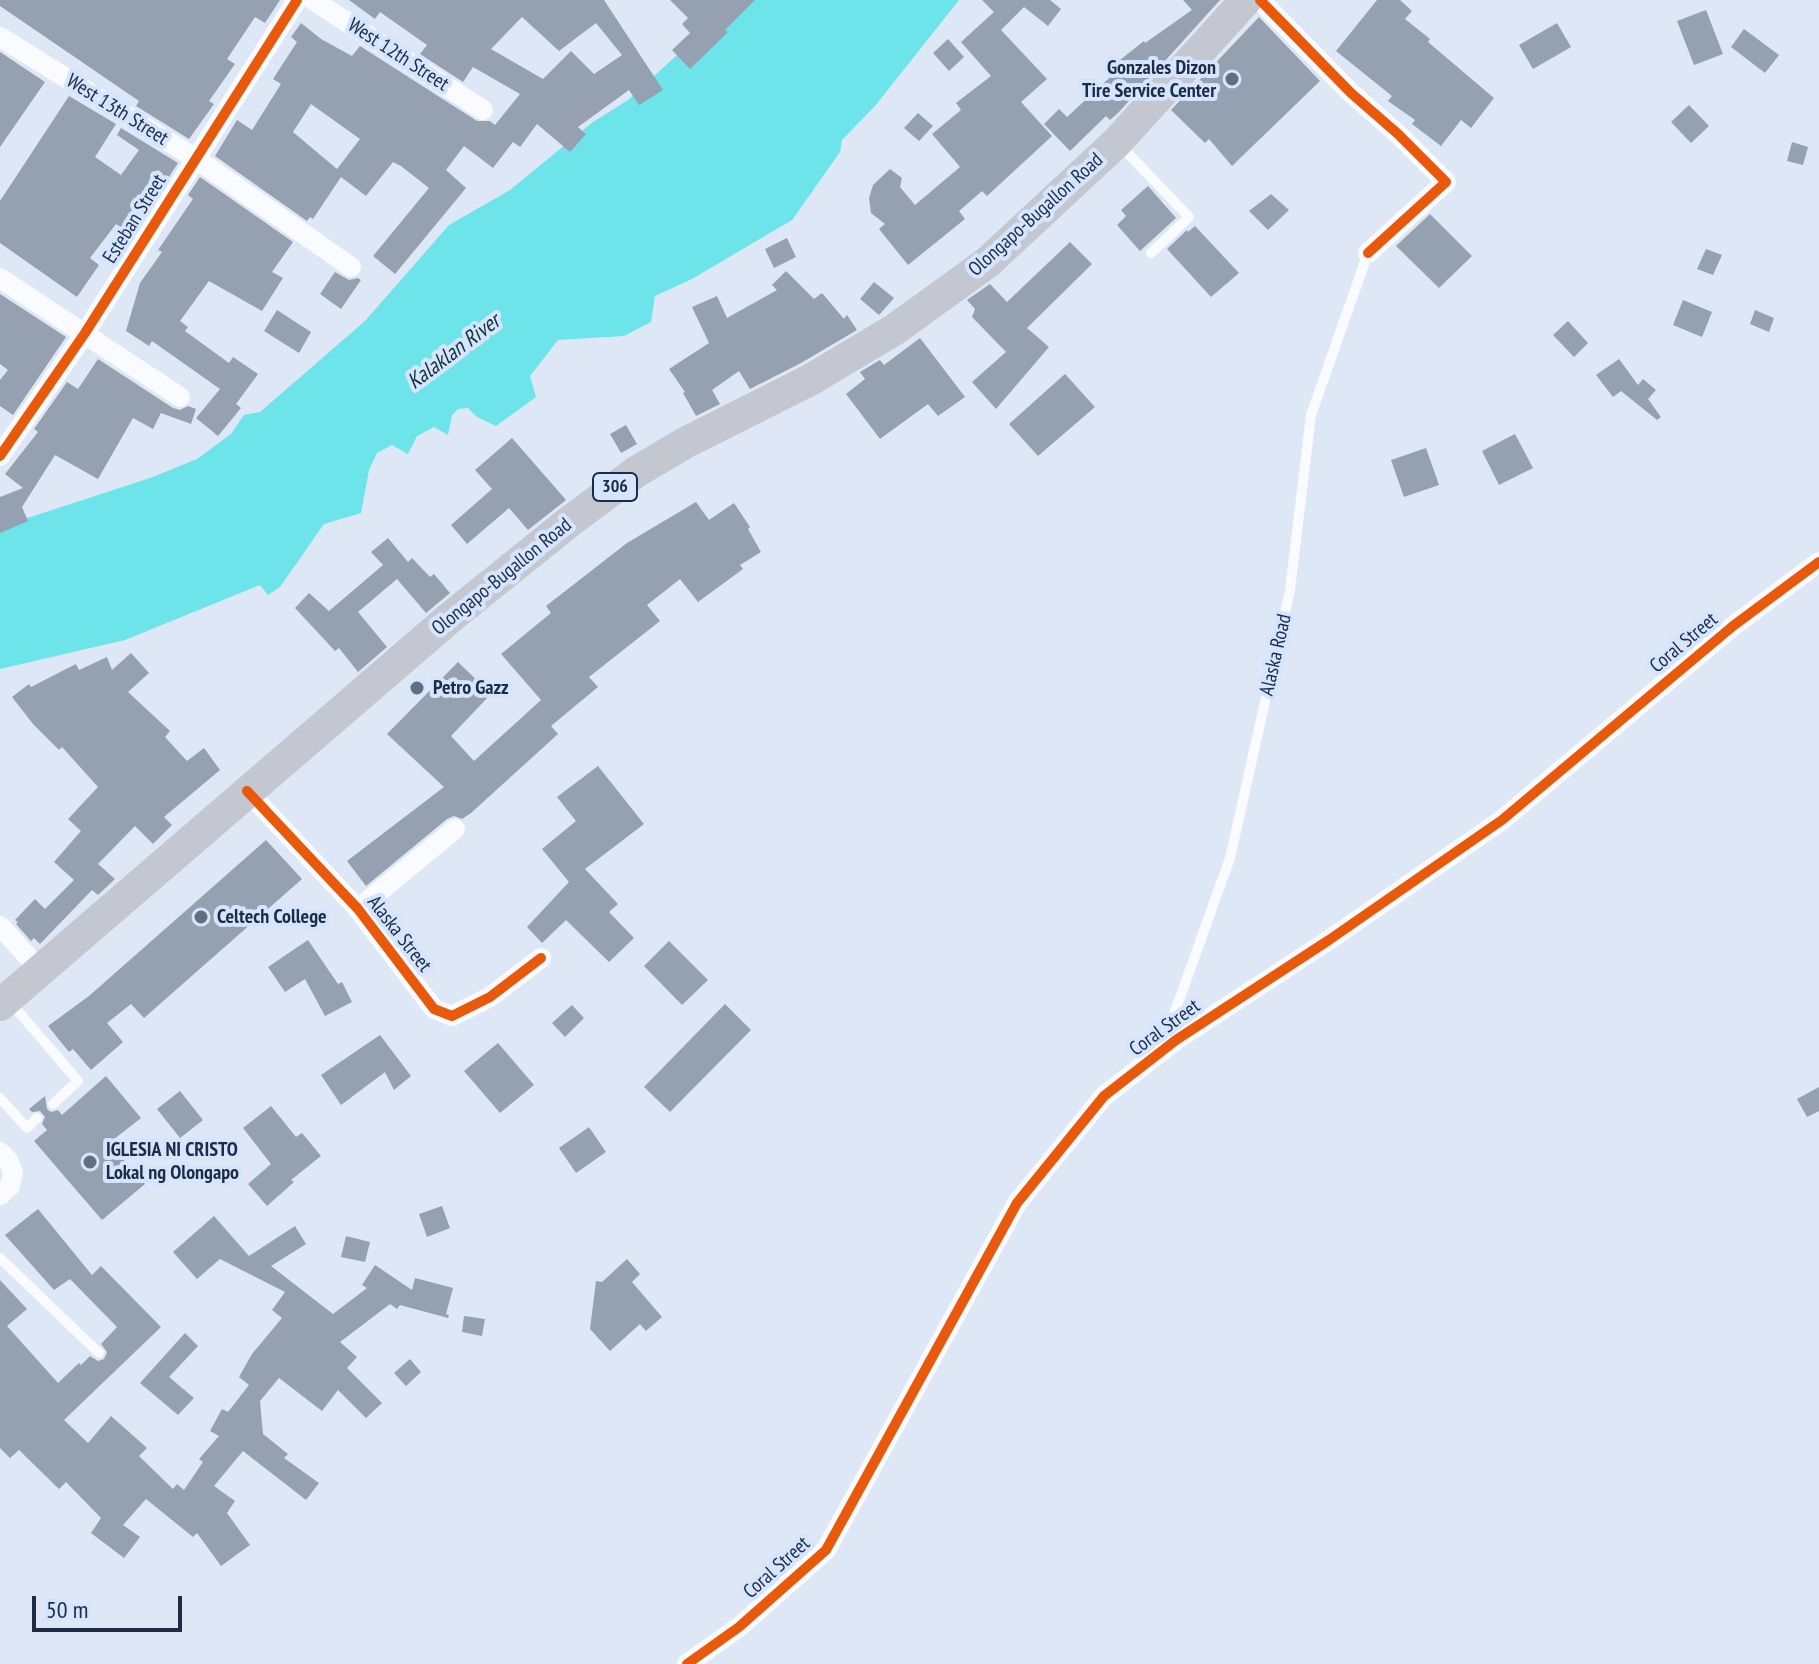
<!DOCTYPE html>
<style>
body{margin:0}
#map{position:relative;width:1819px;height:1664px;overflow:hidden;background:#dee7f5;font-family:"PT Sans Narrow",sans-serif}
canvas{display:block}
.scale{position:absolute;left:32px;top:1596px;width:150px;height:36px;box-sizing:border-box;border:4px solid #1d2c44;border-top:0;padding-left:10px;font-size:24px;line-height:28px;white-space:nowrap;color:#1d2c44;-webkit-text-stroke:6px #d5e5fe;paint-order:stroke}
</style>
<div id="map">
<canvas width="1819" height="1664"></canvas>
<div class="scale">50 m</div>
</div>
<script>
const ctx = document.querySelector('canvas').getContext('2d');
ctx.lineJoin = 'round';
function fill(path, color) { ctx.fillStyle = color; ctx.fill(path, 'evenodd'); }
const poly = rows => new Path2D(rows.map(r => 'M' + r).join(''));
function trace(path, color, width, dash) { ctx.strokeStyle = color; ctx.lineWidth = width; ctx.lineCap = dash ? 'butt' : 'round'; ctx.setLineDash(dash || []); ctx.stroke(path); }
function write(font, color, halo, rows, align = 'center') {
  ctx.font = font + ' "PT Sans Narrow",sans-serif'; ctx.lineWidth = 8; ctx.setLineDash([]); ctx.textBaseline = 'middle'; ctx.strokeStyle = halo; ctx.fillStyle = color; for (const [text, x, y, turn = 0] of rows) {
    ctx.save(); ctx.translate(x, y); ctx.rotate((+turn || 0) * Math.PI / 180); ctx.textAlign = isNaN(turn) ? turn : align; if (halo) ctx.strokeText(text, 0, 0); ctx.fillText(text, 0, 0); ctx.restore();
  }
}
const water = poly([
 [729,0,959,0,875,106,842,140,840,152,792,220,692,279,655,296,651,322,624,336,558,340,530,376,536,397,496,426,477,417,468,408,458,409,452,415,448,435,434,427,417,436,408,454,392,445,377,453,369,470,361,513,324,524,280,587,268,595,260,585,125,640,0,669,0,527,150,478,197,459,231,434,244,415,260,412,365,321,449,225,510,190,593,122,628,100,712,23]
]);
const building = poly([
 [0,0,280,0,265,23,255,17,227,59,235,64,209,101,214,104,189,139,136,106,139,101,0,6],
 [349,0,604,0,663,90,639,105,629,90,578,127,586,134,570,152,537,124,520,147,513,142,493,168,464,146,446,170,466,188,395,274,373,256,429,188,401,166,393,162,366,196,341,177,313,219,310,217,307,221,215,156,237,120,252,130,281,84,273,79,297,42,291,37,301,23,321,39,352,56,360,46,477,121,490,121,495,125,520,94,473,67,463,82,420,54,427,45,380,12,375,19],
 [522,17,559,51,596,23,622,55,594,74,571,51,543,79,491,49],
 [311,104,360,139,337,169,293,132],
 [670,0,755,0,725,30,728,32,690,69,672,50,690,33,682,24,688,18],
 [982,0,1050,0,1061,9,1048,26,1024,7,1001,30,1047,79,1021,102,1052,136,987,196,982,191,959,211,965,219,908,265,879,229,885,224,871,213,869,198,873,185,890,169,902,178,900,187,915,205,960,167,932,134,961,110,956,103,991,76,961,42,994,12],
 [1183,0,1220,0,1118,113,1110,120,1106,116,1070,151,1044,124,1059,109,1067,117,1119,69,1115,64,1144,41,1145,43,1192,10],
 [1377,0,1400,0,1412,11,1405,19,1430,39,1428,42,1494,98,1471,128,1461,120,1441,146,1412,124,1415,120,1388,101,1392,96,1336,51],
 [1706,10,1723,54,1694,65,1677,21],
 [1259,17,1320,81,1232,166,1209,139,1205,143,1171,110],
 [1557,23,1571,47,1533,69,1519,45],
 [1744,29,1779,55,1765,73,1731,47],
 [948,39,964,57,949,71,933,53],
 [0,52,45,82,0,147],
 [69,96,116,124,95,157,121,175,139,150,117,135,121,128,178,163,167,180,162,177,153,190,148,186,121,227,116,224,90,258,99,265,77,297,0,243,0,201],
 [1689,105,1709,126,1691,143,1671,122],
 [918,113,933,126,919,141,904,128],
 [1792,142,1808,147,1803,165,1787,161],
 [200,177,293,242,272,272,283,278,262,311,209,281,180,321,188,327,185,331,229,363,233,357,258,374,236,404,241,408,218,436,196,418,220,389,152,341,149,346,126,331,140,283,162,252,158,250,193,199,188,195],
 [1148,186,1176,218,1140,251,1117,225,1126,216,1121,210],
 [1271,194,1289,210,1268,230,1249,211],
 [1430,214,1472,256,1439,288,1396,246],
 [1195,226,1239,273,1211,297,1167,249,1187,230,1188,232],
 [787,238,796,257,774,268,765,249],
 [1070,242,1092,264,1027,328,1049,347,996,409,972,382,1006,352,972,317,975,309,967,300,990,284,1007,302],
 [1706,249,1722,255,1713,275,1697,269],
 [786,271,814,299,822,293,844,319,847,315,857,330,801,363,750,389,739,371,712,390,720,404,696,416,683,393,685,392,669,369,709,343,692,307,717,296,727,318,777,290,772,285],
 [335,272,349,280,358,278,361,280,341,309,320,294],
 [874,282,894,298,879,315,860,299],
 [0,294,66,337,13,415,0,406,0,380,8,370,0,364],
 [1683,300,1712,312,1702,337,1673,325],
 [277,310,311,332,299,353,264,331],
 [1755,310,1774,318,1769,332,1750,324],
 [1568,321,1588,343,1574,357,1553,335],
 [920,338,965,397,938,416,928,404,880,439,846,394,865,379,860,372,880,360,884,365],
 [98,359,173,408,180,410,188,406,196,409,191,424,161,413,153,429,133,418,98,479,55,455,22,507,28,521,0,533,0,497,23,488,5,474,38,432,34,429,67,382,78,389],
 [1619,359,1638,385,1643,379,1656,390,1648,399,1661,417,1657,420,1621,391,1613,397,1596,375],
 [1065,374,1095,407,1038,456,1009,424],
 [626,425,637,444,621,453,610,434],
 [1515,434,1533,468,1499,485,1482,451],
 [512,438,566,500,528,530,509,508,467,544,451,525,492,489,475,470],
 [1426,448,1439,485,1404,497,1391,460],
 [696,502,709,520,734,503,750,527,748,529,761,552,740,565,743,569,698,602,680,579,647,605,660,621,589,677,598,687,551,726,558,734,471,813,462,819,454,816,447,819,366,886,347,861,444,787,387,734,458,662,491,694,451,736,474,761,541,700,501,654,551,613,546,606,627,543],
 [388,538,408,562,412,558,430,577,434,574,450,593,426,613,397,579,358,612,387,647,358,672,339,648,335,651,295,608,309,593,329,611,383,565,371,552],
 [131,653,149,673,128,692,170,731,165,737,187,761,204,748,220,770,164,817,172,825,153,844,135,826,98,864,115,879,98,895,92,890,40,944,34,938,31,941,16,924,18,922,15,920,35,899,45,909,74,880,54,862,81,831,68,819,98,787,62,747,59,750,33,724,12,697,29,684,31,687,76,664,79,670,107,657,112,670],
 [598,766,644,824,585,869,618,904,609,912,634,938,609,962,566,920,542,943,527,927,569,882,542,849,576,821,557,797],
 [266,840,302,879,144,1018,131,1004,107,1023,123,1042,91,1070,73,1049,69,1052,48,1026,89,996],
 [308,940,338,984,342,982,352,1002,325,1016,305,979,285,992,268,967],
 [669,941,708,980,682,1005,644,966],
 [725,1004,751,1030,670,1112,644,1087],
 [572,1005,584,1018,565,1037,552,1023],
 [380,1035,411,1076,394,1090,385,1072,341,1105,321,1075],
 [498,1043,534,1085,500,1113,464,1071],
 [106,1076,141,1118,109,1143,145,1184,102,1220,34,1141,47,1130,42,1124,45,1117,40,1111,32,1112,29,1109,45,1096,47,1109,51,1112,58,1110,62,1115],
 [1819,1087,1819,1111,1807,1117,1797,1099],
 [180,1091,203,1120,180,1138,157,1109],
 [271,1106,296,1137,302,1133,321,1156,291,1180,294,1182,267,1206,248,1184,271,1164,243,1128],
 [589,1127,606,1152,576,1173,559,1148],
 [442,1206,450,1228,427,1237,419,1214],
 [38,1209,92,1275,101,1266,161,1327,64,1420,88,1443,111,1416,147,1448,139,1456,173,1489,177,1484,184,1490,203,1462,199,1459,219,1436,210,1431,222,1409,228,1412,249,1385,239,1377,252,1354,282,1318,272,1310,285,1292,220,1259,197,1279,173,1252,214,1216,249,1256,295,1226,306,1244,271,1266,333,1314,367,1288,362,1285,375,1265,412,1290,415,1278,453,1288,446,1314,449,1315,448,1318,400,1305,397,1309,390,1304,340,1342,357,1357,347,1368,382,1403,366,1418,338,1390,322,1411,279,1378,260,1401,263,1434,288,1454,284,1458,319,1483,306,1500,243,1451,214,1486,235,1501,227,1513,250,1545,221,1566,197,1533,193,1537,146,1499,123,1525,140,1537,124,1558,91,1533,101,1518,66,1482,59,1489,19,1450,10,1458,0,1448,0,1280,27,1309,7,1326,58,1383,79,1363,81,1365,90,1356,98,1361,104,1359,107,1352,101,1344,117,1327,70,1279,54,1290,5,1235],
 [346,1236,370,1242,365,1262,341,1257],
 [627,1259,640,1274,632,1282,662,1317,646,1331,640,1324,610,1351,590,1329,596,1281,602,1282],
 [464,1316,485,1319,482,1336,462,1332],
 [185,1333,198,1346,169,1377,194,1398,178,1415,140,1383],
 [410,1359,421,1372,406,1386,394,1373]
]);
const lane = poly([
 [1121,146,1189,217,1151,253],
 [11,1003,78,1081,53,1104],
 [1163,1045,1230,858,1290,590,1311,415,1368,253],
 [0,1098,27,1128,37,1118],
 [0,1258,99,1353]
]);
const street = poly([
 [313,0,483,110],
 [1260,0,1351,93,1398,134,1446,182,1368,253],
 [0,37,195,158,351,267],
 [0,278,180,397],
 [0,456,85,333,297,0],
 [247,791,358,909,434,1009,452,1016,490,997,541,958],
 [358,909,455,829],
 [0,926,40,970],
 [0,1152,8,1160,13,1172,10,1186,0,1195],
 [687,1664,739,1627,826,1550,1017,1203,1104,1096,1176,1040,1329,940,1502,820,1733,626,1819,562]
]);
const primary = poly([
 [0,1005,452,616,569,522,636,472,685,443,810,380,894,330,988,262,1117,142,1246,0]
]);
const cycleway = poly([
 [1260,0,1351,93,1398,134,1446,182,1368,253],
 [0,456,85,333,297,0],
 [247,791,358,909,434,1009,452,1016,490,997,541,958],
 [687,1664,739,1627,826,1550,1017,1203,1104,1096,1176,1040,1329,940,1502,820,1733,626,1819,562]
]);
const markers = [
 [1232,79,8,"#616d82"],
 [417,688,8,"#616d82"],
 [201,917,8,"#616d82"],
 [90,1162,8,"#616d82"]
];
const shields = [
 [615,487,44]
];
const shieldNames = [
 ["306",615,487]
];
const streetNames = [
 ["West 12th Street",398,55,33],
 ["West 13th Street",117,110,32],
 ["Olongapo-Bugallon Road",1036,215,-42],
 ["Esteban Street",135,219,-58],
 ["Olongapo-Bugallon Road",502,577,-39],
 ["Coral Street",1684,643,-40],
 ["Alaska Road",1276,655,-77],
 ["Alaska Street",399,934,52],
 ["Coral Street",1165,1028,-36],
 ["Coral Street",777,1568,-42]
];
const poiNames = [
 ["Gonzales Dizon",1216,68,"right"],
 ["Tire Service Center",1216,91,"right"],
 ["Petro Gazz",433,688],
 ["Celtech College",217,917],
 ["IGLESIA NI CRISTO",106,1150],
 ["Lokal ng Olongapo",106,1173]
];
const waterNames = [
 ["Kalaklan River",454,352,-37]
];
fill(water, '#6de3ea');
fill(building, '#95a0b0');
trace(lane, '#fafbfe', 10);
trace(street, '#fafbfe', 20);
trace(primary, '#c4c7d0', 32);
trace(cycleway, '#e8590c', 10);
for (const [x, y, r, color] of markers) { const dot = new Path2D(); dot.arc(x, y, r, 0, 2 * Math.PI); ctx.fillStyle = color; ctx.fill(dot); trace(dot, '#d5e5fe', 3); }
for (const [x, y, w] of shields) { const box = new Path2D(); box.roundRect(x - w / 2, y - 14, w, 28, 6); ctx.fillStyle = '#d5e5fe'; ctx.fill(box); trace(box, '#1d2c44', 2); }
write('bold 18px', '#1d2c44', null, shieldNames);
write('20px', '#1d2c44', '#d5e5fe', streetNames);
write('bold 20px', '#1d2c44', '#d5e5fe', poiNames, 'left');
write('italic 22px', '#123334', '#d5e5fe', waterNames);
</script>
